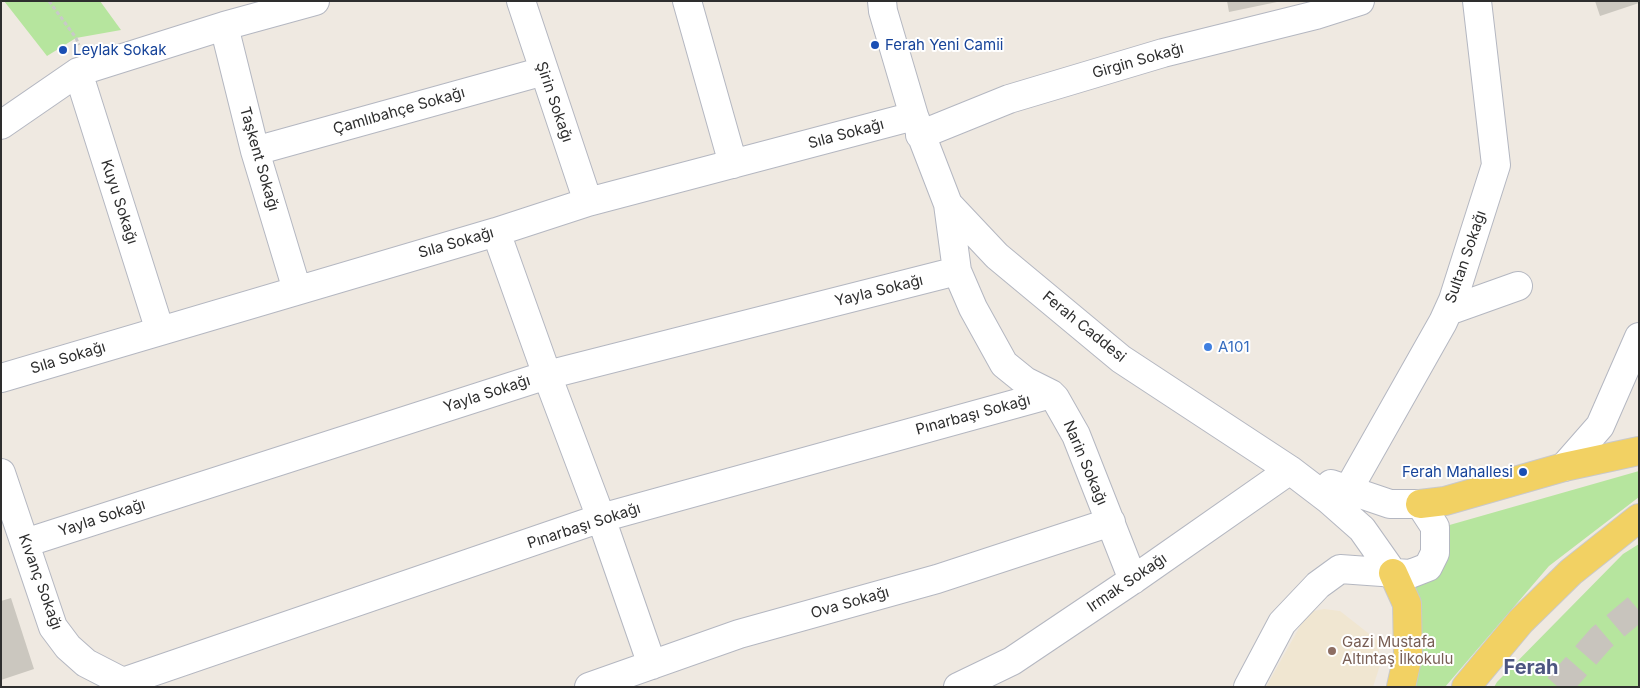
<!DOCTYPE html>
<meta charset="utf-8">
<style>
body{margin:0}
#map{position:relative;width:1640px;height:688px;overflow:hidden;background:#efe9e1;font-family:Inter,sans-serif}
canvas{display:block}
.frame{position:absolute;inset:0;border:2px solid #2e2e2e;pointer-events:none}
</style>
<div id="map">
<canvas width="1640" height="688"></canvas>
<div class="frame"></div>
</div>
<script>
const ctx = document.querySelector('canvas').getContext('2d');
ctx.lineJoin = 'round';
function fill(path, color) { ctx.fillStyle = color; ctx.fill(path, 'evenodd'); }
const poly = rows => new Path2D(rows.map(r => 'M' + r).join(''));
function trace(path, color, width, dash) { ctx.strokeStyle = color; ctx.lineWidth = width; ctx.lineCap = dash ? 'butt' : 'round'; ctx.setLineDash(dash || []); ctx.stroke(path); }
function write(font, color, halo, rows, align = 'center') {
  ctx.font = font + ' Inter,sans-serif'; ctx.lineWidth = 4; ctx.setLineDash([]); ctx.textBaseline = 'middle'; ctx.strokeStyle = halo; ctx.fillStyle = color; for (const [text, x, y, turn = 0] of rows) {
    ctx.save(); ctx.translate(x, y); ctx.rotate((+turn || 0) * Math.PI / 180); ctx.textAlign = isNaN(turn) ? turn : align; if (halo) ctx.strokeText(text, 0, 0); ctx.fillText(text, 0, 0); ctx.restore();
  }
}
const education = poly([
 [1324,609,1340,611,1377,640,1381,662,1373,687,1266,687,1308,612]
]);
const green = poly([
 [4,1,100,1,121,30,76,38,47,56],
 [1639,471,1639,497,1549,566,1445,687,1407,687,1405,589,1425,567,1425,532],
 [1639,544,1639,687,1494,687,1497,682,1623,554]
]);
const building = poly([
 [1227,1,1277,1,1277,2,1229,12],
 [1595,1,1639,1,1639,3,1600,16],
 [11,598,34,669,1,680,1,601]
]);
const majorTunnel = poly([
 [1558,687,1601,638,1639,606]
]);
const path = poly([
 [49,1,76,38,79,45]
]);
const minor = poly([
 [521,1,588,202],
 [687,1,733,164],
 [882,1,883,11,914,116,948,204,997,256,1121,359,1290,470,1328,499,1362,529,1393,573],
 [224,26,255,151,297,290],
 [78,72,160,331],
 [1,125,78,72,224,26,315,1],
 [920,135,1009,99,1163,53,1316,15,1360,1],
 [255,151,544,71],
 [948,204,957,271,973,308,1004,364,1025,381,1051,394,1055,398,1076,435,1133,580],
 [496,232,547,375,601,518,652,665],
 [1448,311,1518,286],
 [1,378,496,232,588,202,914,116],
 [1564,467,1600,426,1639,337],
 [1,473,53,627,68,647,86,663,123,682,130,687],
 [1348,490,1443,322,1453,300,1496,165,1477,1],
 [25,543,547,375,957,271],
 [123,682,601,518,1051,394],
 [589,687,739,634,937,579,1111,522],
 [958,687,1012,661,1137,577,1290,470],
 [1248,687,1282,623,1318,585,1340,569,1410,574,1428,567,1435,553,1435,527,1420,504,1390,504,1331,484]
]);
const major = poly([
 [1420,504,1445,501,1564,467,1639,451],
 [1393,573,1407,604,1408,655,1401,687],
 [1466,687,1521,621,1571,572,1639,518]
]);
const markers = [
 [875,45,5,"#1a4fb4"],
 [63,50,5,"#1a4fb4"],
 [1208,347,5,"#3f7fe0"],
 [1523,472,5,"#1a4fb4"],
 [1332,651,5,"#8d6e63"]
];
const transitNames = [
 ["Ferah Yeni Camii",885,45],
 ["Leylak Sokak",73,50],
 ["Ferah Mahallesi",1513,472,"right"]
];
const streetNames = [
 ["Girgin Sokağı",1138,61,-16],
 ["Şirin Sokağı",554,102,71],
 ["Çamlıbahçe Sokağı",399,111,-16],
 ["Sıla Sokağı",846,134,-15],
 ["Taşkent Sokağı",259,159,74],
 ["Kuyu Sokağı",119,202,72],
 ["Sıla Sokağı",456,243,-16],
 ["Sultan Sokağı",1466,257,-71],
 ["Yayla Sokağı",879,291,-14],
 ["Ferah Caddesi",1084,327,39],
 ["Sıla Sokağı",68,358,-17],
 ["Yayla Sokağı",487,394,-18],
 ["Pınarbaşı Sokağı",973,415,-15],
 ["Narin Sokağı",1085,463,67],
 ["Yayla Sokağı",102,518,-18],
 ["Pınarbaşı Sokağı",584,526,-18],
 ["Kıvanç Sokağı",40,582,70],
 ["Irmak Sokağı",1127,583,-34],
 ["Ova Sokağı",850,603,-16]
];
const shopNames = [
 ["A101",1218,347]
];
const educationNames = [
 ["Gazi Mustafa",1342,642],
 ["Altıntaş İlkokulu",1342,659]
];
const districtNames = [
 ["Ferah",1531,668]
];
fill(education, '#f0e6d1');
fill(green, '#b6e59e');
fill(building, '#cbc7bf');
trace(majorTunnel, '#c8c4bd', 28, [28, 14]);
trace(minor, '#b4b7c1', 30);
trace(major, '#c9c9c9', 30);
trace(path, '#c9c9c9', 3, [4, 2.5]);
trace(minor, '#fff', 28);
trace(major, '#f2d163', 28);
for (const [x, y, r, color] of markers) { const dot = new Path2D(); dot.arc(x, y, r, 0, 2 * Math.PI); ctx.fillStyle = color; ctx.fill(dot); trace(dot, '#fff', 2); }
write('15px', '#164399', '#fff', transitNames, 'left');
write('15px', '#2e2e2e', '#fff', streetNames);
write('15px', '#366cbe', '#fff', shopNames, 'left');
write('15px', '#785e54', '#fff', educationNames, 'left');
write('bold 20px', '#4d5680', '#fff', districtNames);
</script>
